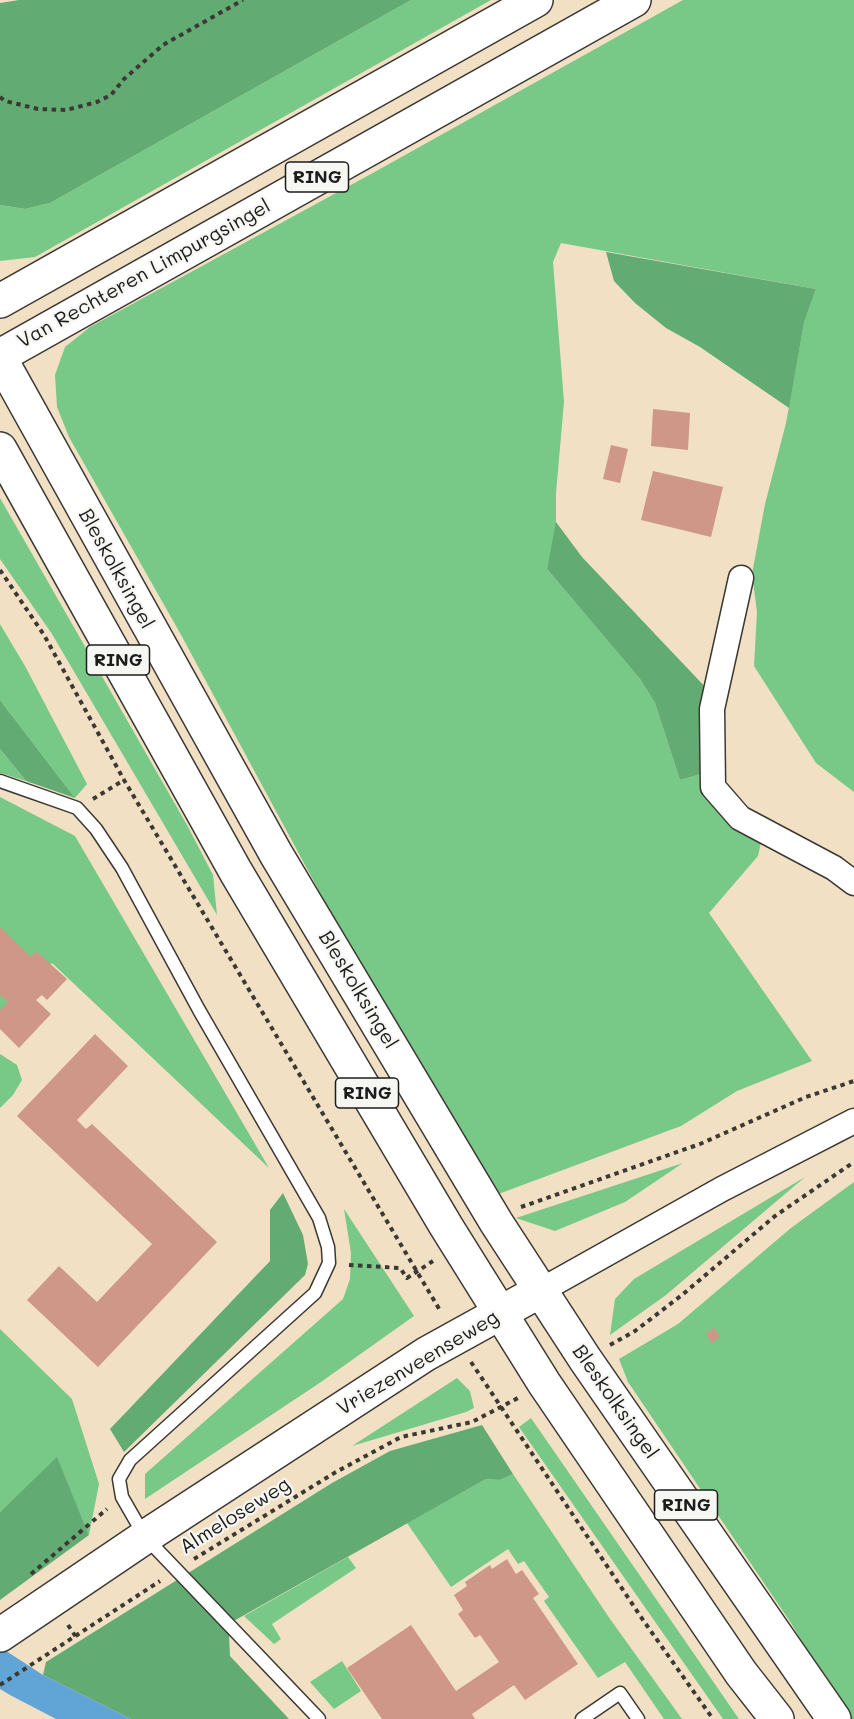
<!DOCTYPE html>
<style>
body{margin:0}
canvas{display:block;background:#f1e0c3}
</style>
<canvas width="854" height="1719"></canvas>
<script>
const ctx = document.querySelector('canvas').getContext('2d');
ctx.lineJoin = 'round';
function fill(path, color) { ctx.fillStyle = color; ctx.fill(path, 'evenodd'); }
const poly = rows => new Path2D(rows.map(r => 'M' + r).join(''));
function trace(path, color, width, dash) { ctx.strokeStyle = color; ctx.lineWidth = width; ctx.lineCap = dash ? 'butt' : 'round'; ctx.setLineDash(dash || []); ctx.stroke(path); }
function write(font, color, halo, rows, align = 'center') {
  ctx.font = font + ' Mali,sans-serif'; ctx.lineWidth = 4.5; ctx.setLineDash([]); ctx.textBaseline = 'middle'; ctx.strokeStyle = halo; ctx.fillStyle = color; for (const [text, x, y, turn = 0] of rows) {
    ctx.save(); ctx.translate(x, y); ctx.rotate((+turn || 0) * Math.PI / 180); ctx.textAlign = isNaN(turn) ? turn : align; if (halo) ctx.strokeText(text, 0, 0); ctx.fillText(text, 0, 0); ctx.restore();
  }
}
const green = poly([
 [411,0,491,0,35,257,0,261,0,205,25,209,50,203],
 [683,0,854,0,854,792,816,763,754,666,757,612,752,574,765,504,786,423,804,323,816,289,561,243,553,262,564,402,556,493,556,528,547,569,640,679,655,703,680,780,708,772,710,782,765,823,758,856,709,913,812,1061,737,1091,681,1126,485,1199,180,633,69,437,57,407,55,375,65,347,90,327,371,174],
 [0,498,187,825,213,875,217,915,52,634,0,559],
 [0,624,25,666,87,784,75,798,0,700],
 [0,749,26,781,0,773],
 [0,797,75,836,269,1168,52,963,0,1015],
 [0,1054,17,1065,22,1080,13,1095,0,1108],
 [683,1163,625,1202,555,1231,516,1218],
 [805,1177,666,1295,610,1335,615,1299,634,1279],
 [854,1182,854,1719,847,1719,791,1623,628,1382,619,1359,678,1324,791,1228],
 [344,1209,414,1316,321,1382,145,1499,145,1474,343,1299,350,1279,351,1253],
 [0,1329,72,1399,99,1484,89,1535,57,1458,0,1512],
 [457,1378,470,1391,474,1408,466,1412,352,1446],
 [531,1418,739,1719,723,1719,519,1427],
 [513,1474,610,1619,682,1719,664,1719,625,1662,598,1678,544,1601,549,1597,524,1561,518,1564,508,1549,451,1587,407,1523,486,1479,500,1480],
 [348,1557,356,1568,272,1624,281,1639,274,1644,244,1616],
 [342,1661,361,1691,334,1709,310,1682]
]);
const forest = poly([
 [19,0,411,0,50,203,25,209,0,205,0,3],
 [606,252,816,289,804,323,789,408,700,347,666,328,635,303,614,281],
 [556,522,582,557,709,691,708,772,680,780,655,703,640,679,547,569],
 [0,700,75,798,26,781,0,749],
 [283,1193,303,1235,308,1264,305,1275,124,1452,110,1429,270,1261,270,1210],
 [482,1425,513,1474,500,1480,486,1479,223,1627,229,1635,230,1656,289,1719,131,1719,43,1675,46,1662,332,1483,390,1451],
 [57,1457,89,1535,0,1600,0,1512]
]);
const water = poly([
 [0,1647,43,1675,131,1719,56,1719,10,1695,0,1689]
]);
const building = poly([
 [653,409,690,413,688,450,651,446],
 [611,445,628,449,620,483,603,479],
 [653,471,723,487,711,537,641,520],
 [0,927,31,957,36,951,67,979,47,1000,42,995,36,1000,51,1014,19,1048,0,1029,0,1010,8,1002,0,995],
 [95,1034,128,1066,77,1120,86,1129,92,1124,217,1242,98,1367,27,1300,59,1266,97,1302,152,1244,17,1116],
 [714,1328,720,1337,711,1343,706,1333],
 [507,1559,516,1574,522,1570,539,1594,533,1598,578,1664,525,1700,514,1685,472,1714,475,1719,382,1719,347,1668,411,1625,456,1691,499,1662,480,1635,475,1638,458,1614,463,1610,454,1595,467,1586,465,1582,490,1565,492,1569]
]);
const path = poly([
 [0,97,5,101,38,109,66,110,97,102,111,95,124,79,163,45,243,0],
 [0,570,44,635,124,780,441,1312],
 [93,799,124,780],
 [521,1207,700,1144,806,1097,854,1081],
 [349,1265,400,1268,407,1278,433,1261],
 [610,1345,635,1331,682,1295,775,1216,854,1162],
 [471,1362,643,1620,713,1719],
 [194,1559,336,1472,401,1437,472,1422,518,1398],
 [31,1574,107,1509],
 [68,1625,76,1637],
 [0,1685,160,1581]
]);
const lane = poly([
 [0,781,77,808,96,829,122,868,199,1010,319,1218,328,1247,329,1263,315,1293,130,1460,119,1479,122,1497,145,1537,319,1719],
 [582,1719,620,1693,638,1719]
]);
const street = poly([
 [741,578,712,709,713,787,740,818,834,868,854,883],
 [540,1291,722,1189,854,1121]
]);
const secondary = poly([
 [0,1635,145,1537,426,1354,540,1291]
]);
const primary = poly([
 [0,301,536,0],
 [0,356,634,0],
 [0,358,276,854,496,1222,585,1359,834,1719],
 [0,449,236,872,446,1226,544,1383,741,1673,777,1719]
]);
const shields = [
 [317,177,63],
 [118,660,63],
 [367,1093,63],
 [686,1505,63]
];
const shieldNames = [
 ["RING",317,177],
 ["RING",118,660],
 ["RING",367,1093],
 ["RING",686,1505]
];
const streetNames = [
 ["Van Rechteren Limpurgsingel",144,274,-29],
 ["Bleskolksingel",116,569,61],
 ["Bleskolksingel",358,990,59],
 ["Vriezenveenseweg",418,1363,-31],
 ["Bleskolksingel",615,1402,55],
 ["Almeloseweg",235,1516,-32]
];
fill(green, '#78c888');
fill(forest, '#62ac74');
fill(water, '#61a5d6');
fill(building, '#ce9787');
trace(lane, '#3c3935', 15);
trace(street, '#3c3935', 27);
trace(secondary, '#3c3935', 36);
trace(primary, '#3c3935', 36);
trace(path, '#3c3935', 4, [4.5, 4.5]);
trace(lane, '#fff', 12);
trace(street, '#fff', 24);
trace(secondary, '#fff', 33);
trace(primary, '#fff', 33);
for (const [x, y, w] of shields) { const box = new Path2D(); box.roundRect(x - w / 2, y - 15, w, 30, 4.5); ctx.fillStyle = '#f6f6f2'; ctx.fill(box); trace(box, '#1c1c1c', 1.5); }
write('bold 18px', '#1c1c1c', null, shieldNames);
write('20px', '#1c1c1c', '#f6f6f2', streetNames);
</script>
